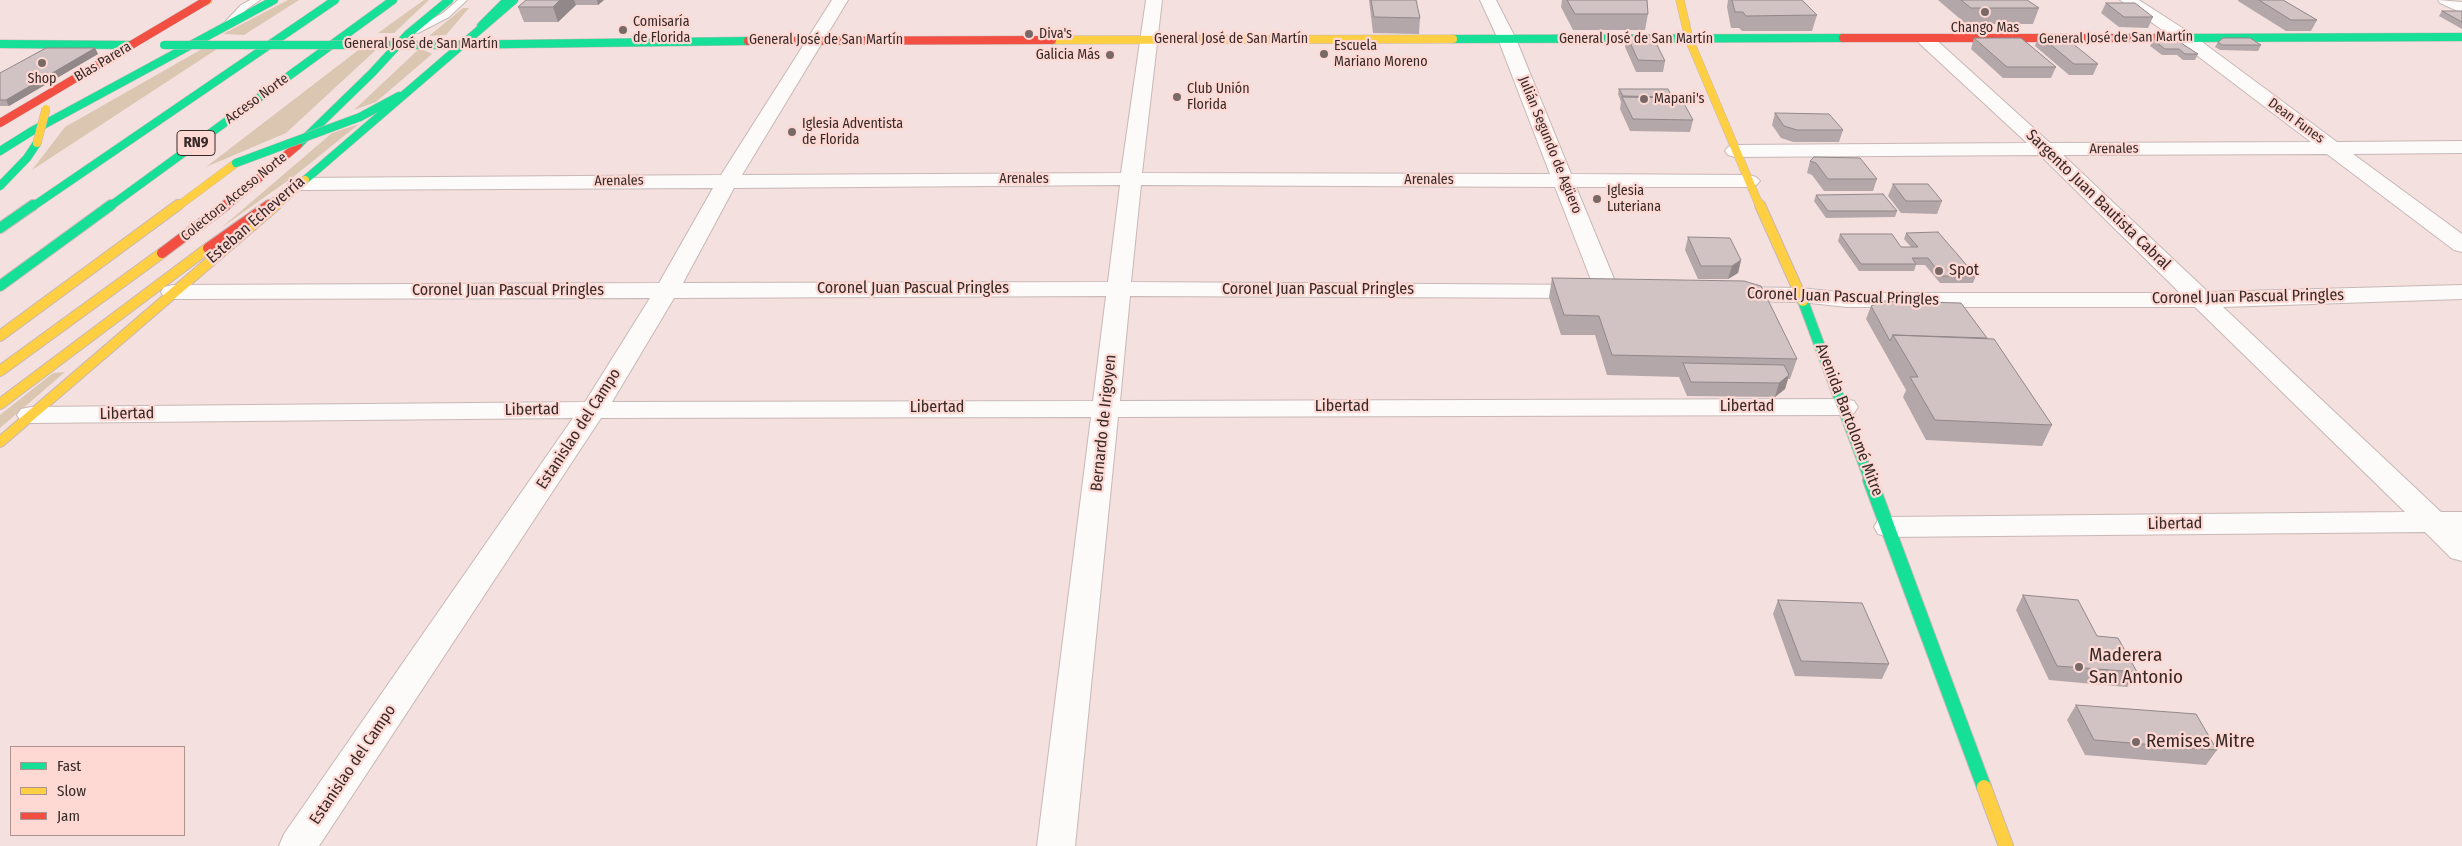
<!DOCTYPE html>
<meta charset="utf-8">
<style>
body{margin:0}
#map{position:relative;width:2462px;height:846px;overflow:hidden;background:#f4e0de;font-family:"Fira Sans Condensed",sans-serif}
canvas{display:block}
.legend{position:absolute;left:10px;top:746px;width:175px;height:90px;box-sizing:border-box;background:#fed9d4;border:1px solid #ae938f;margin:0;padding:6px 9px;list-style:none;font-size:15px;color:#362927}
.legend li{display:flex;align-items:center;gap:10px;height:25px}
.legend b{width:25px;border:1px solid #ae938f}
</style>
<div id="map">
<canvas width="2462" height="846"></canvas>
<ul class="legend">
<li><b style="height:6px;background:#16e098"></b>Fast</li>
<li><b style="height:6px;background:#ffcf43"></b>Slow</li>
<li><b style="height:6px;background:#f24e42"></b>Jam</li>
</ul>
</div>
<script>
const ctx = document.querySelector('canvas').getContext('2d');
ctx.lineJoin = 'round';
function fill(path, color) { ctx.fillStyle = color; ctx.fill(path, 'evenodd'); }
const poly = rows => new Path2D(rows.map(r => 'M' + r).join(''));
function trace(path, color, width, dash) { ctx.strokeStyle = color; ctx.lineWidth = width; ctx.lineCap = dash ? 'butt' : 'round'; ctx.setLineDash(dash || []); ctx.stroke(path); }
function write(font, color, halo, rows, align = 'center') {
  ctx.font = font + ' "Fira Sans Condensed",sans-serif'; ctx.lineWidth = 4.5; ctx.setLineDash([]); ctx.textBaseline = 'middle'; ctx.strokeStyle = halo; ctx.fillStyle = color; for (const [text, x, y, turn = 0] of rows) {
    ctx.save(); ctx.translate(x, y); ctx.rotate((+turn || 0) * Math.PI / 180); ctx.textAlign = isNaN(turn) ? turn : align; if (halo) ctx.strokeText(text, 0, 0); ctx.fillText(text, 0, 0); ctx.restore();
  }
}
const green = poly([
 [288,0,299,0,244,35,223,34],
 [424,0,429,0,394,33,378,33],
 [463,8,469,8,446,35,429,36],
 [361,48,378,48,286,133,206,167],
 [420,48,432,54,376,102,354,110],
 [202,49,217,49,32,170,65,127],
 [359,124,293,177,221,228,332,133],
 [65,372,0,428,0,415,53,373]
]);
const lane = poly([
 [250,0,260,0,247,9,230,27,224,27,224,23,241,5,250,0],
 [458,0,467,0,449,17,418,33,411,31,443,13,458,0]
]);
const street = poly([
 [832,0,848,0,742,175,1121,173,1146,0,1162,0,1142,173,1550,174,1498,39,1480,0,1496,0,1516,39,1571,174,1749,175,1756,177,1760,181,1756,185,1749,187,1576,187,1619,291,1615,296,1607,298,1598,295,1588,298,1130,296,1120,401,1844,399,1854,401,1858,407,1854,413,1844,415,1118,417,1075,846,1037,846,1091,417,601,418,319,846,279,846,284,834,573,418,31,423,21,421,17,415,21,409,31,407,585,402,650,298,173,299,164,297,161,292,164,287,173,285,659,283,713,188,299,190,292,188,288,184,292,180,299,178,721,175,832,0],
 [1120,185,1108,282,683,283,734,188,1120,185],
 [1141,185,1555,187,1593,285,1131,282,1141,185],
 [1106,296,1093,401,612,402,674,298,1106,296],
 [2120,0,2139,0,2190,33,2337,142,2462,141,2462,153,2353,154,2462,234,2462,252,2454,250,2327,154,2063,155,2208,292,2462,285,2462,299,2223,307,2441,512,2462,512,2462,561,2451,558,2425,532,1889,537,1878,534,1874,527,1878,520,1889,517,2405,512,2195,307,1847,307,1801,302,1726,301,1717,299,1714,294,1717,289,1726,287,1801,288,1847,293,2180,293,2040,155,1735,157,1728,155,1725,151,1728,147,1735,145,2027,143,1920,44,1917,40,1920,36,1926,35,1932,36,2050,143,2311,142,2178,41,2120,0],
 [2438,0,2462,2,2462,13,2440,3,2438,0]
]);
const fastFar2 = poly([
 [481,26,507,0],
 [2177,38,2462,37],
 [1453,39,1843,38],
 [0,44,131,45],
 [438,45,748,41],
 [360,117,399,96],
 [298,145,372,73,408,34,449,0],
 [0,151,32,131,274,0],
 [305,180,514,0],
 [0,186,27,158,37,143],
 [32,207,335,0],
 [109,207,393,0]
]);
const fastFar1 = poly([
 [0,228,33,205],
 [0,286,111,205],
 [1803,301,1870,481]
]);
const fast = poly([
 [1870,480,1984,787]
]);
const slowFar2 = poly([
 [1680,0,1689,39,1760,207],
 [204,2,208,0],
 [1052,40,1453,39],
 [177,207,236,163],
 [274,207,305,180]
]);
const slowFar1 = poly([
 [1760,205,1803,301],
 [0,336,178,205],
 [0,371,162,253],
 [0,404,208,248],
 [0,442,276,205]
]);
const slow = poly([
 [1984,787,2006,846]
]);
const jamFar1 = poly([
 [1843,38,2177,38],
 [748,41,1052,40],
 [0,123,207,0],
 [225,207,298,145],
 [267,207,299,184]
]);
const jam = poly([
 [208,248,269,205],
 [162,253,226,205]
]);
const fastBridge = poly([
 [164,45,438,45],
 [236,163,360,117]
]);
const slowBridge = poly([
 [37,143,46,109]
]);
const wall = poly([
 [526,0,604,0,598,5,576,5,558,22,524,22,518,7],
 [1369,0,1416,0,1420,18,1419,34,1373,33],
 [1562,0,1647,0,1648,14,1645,30,1573,30,1561,7],
 [1728,0,1802,0,1817,15,1812,31,1742,31,1739,28,1731,28,1727,7],
 [1938,0,2027,0,2039,8,2033,24,1966,24],
 [2238,0,2283,0,2317,20,2311,31,2286,31,2238,1],
 [2106,3,2153,17,2148,28,2119,27,2101,13],
 [2442,11,2462,11,2462,29,2439,16],
 [2039,35,2098,64,2093,75,2069,75,2035,46],
 [1627,36,1665,61,1663,72,1636,72,1625,47],
 [1974,38,2056,67,2051,78,2003,78,1971,49],
 [2153,40,2198,54,2195,60,2183,60,2177,55,2162,55,2150,46],
 [2218,42,2261,45,2258,51,2220,50,2215,47],
 [95,48,98,54,9,106,0,106,0,73],
 [1619,89,1672,98,1693,120,1690,132,1630,131,1620,109,1621,102,1618,94],
 [1775,113,1843,130,1839,142,1793,142,1781,138,1772,125],
 [1810,161,1877,179,1873,191,1824,191,1812,175,1807,173],
 [1893,184,1942,201,1937,214,1901,213,1888,196],
 [1816,195,1897,211,1895,217,1826,218,1814,201],
 [1906,233,1976,276,1973,283,1940,283,1925,265,1916,265,1914,271,1859,271,1838,241,1840,234,1901,247,1911,247,1904,239],
 [1688,237,1741,260,1738,273,1728,279,1698,279,1685,250],
 [1552,278,1797,359,1790,379,1788,379,1785,389,1775,397,1687,396,1679,377,1607,375,1595,335,1561,335,1549,297],
 [1871,306,1987,338,2052,425,2042,446,1926,440,1903,397,1906,390,1866,319],
 [2023,595,2097,636,2137,672,2127,687,2049,680,2016,610],
 [1778,600,1889,664,1882,679,1795,676,1773,614],
 [2076,705,2217,750,2206,765,2085,755,2067,720]
]);
const shadedWall = poly([
 [560,0,574,0,576,5,558,22,553,7],
 [597,0,604,0,598,5],
 [95,48,98,54,9,106,6,100],
 [1741,260,1738,273,1728,279,1732,266],
 [1789,375,1785,389,1775,397,1779,383]
]);
const building = poly([
 [526,0,560,0,553,7,518,7,526,0],
 [1371,0,1416,0,1420,18,1374,17,1371,0],
 [1567,0,1647,0,1648,14,1575,14,1567,0],
 [1732,0,1802,0,1817,15,1746,16,1743,12,1735,12,1732,0],
 [1961,0,2027,0,2039,8,1971,8,1961,0],
 [2259,0,2283,0,2317,20,2291,20,2259,0],
 [2106,3,2135,3,2153,17,2124,17,2106,3],
 [2442,11,2462,11,2462,22,2442,11],
 [2039,35,2062,35,2098,64,2074,64,2039,35],
 [1627,36,1653,37,1665,61,1638,60,1627,36],
 [1974,38,2021,38,2056,67,2007,67,1974,38],
 [2223,38,2250,38,2261,45,2222,45,2218,42,2223,38],
 [2153,40,2178,41,2198,54,2185,54,2179,49,2165,49,2153,40],
 [46,48,95,48,6,100,0,100,0,73,46,48],
 [1619,89,1668,89,1672,97,1623,96,1619,89],
 [1622,97,1681,98,1693,120,1633,119,1622,97],
 [1775,113,1829,114,1843,130,1797,130,1784,126,1775,113],
 [1814,157,1860,158,1877,179,1828,179,1816,163,1810,161,1814,157],
 [1893,184,1928,184,1942,201,1906,201,1893,184],
 [1883,194,1897,211,1828,211,1816,195,1883,194],
 [1938,232,1976,276,1942,276,1928,258,1912,258,1916,264,1861,264,1840,234,1892,234,1901,247,1918,247,1906,233,1938,232],
 [1688,237,1730,238,1741,260,1732,266,1701,266,1688,237],
 [1552,278,1744,281,1761,286,1797,359,1612,355,1599,316,1564,315,1552,278],
 [1882,301,1961,303,1987,338,1893,335,1890,341,1871,306,1882,301],
 [1893,335,1994,339,2052,425,1935,420,1910,377,1918,377,1893,335],
 [1683,363,1784,365,1789,375,1779,383,1691,382,1683,363],
 [2023,595,2078,600,2097,636,2118,638,2137,672,2057,666,2023,595],
 [1778,600,1862,603,1889,664,1801,661,1778,600],
 [2076,705,2196,714,2217,750,2094,740,2076,705]
]);
const markers = [
 [1985,12,5,"#786967"],
 [623,30,5,"#786967"],
 [1029,34,5,"#786967"],
 [1324,54,5,"#786967"],
 [1110,55,5,"#786967"],
 [42,63,5,"#786967"],
 [1177,97,5,"#786967"],
 [1644,99,5,"#786967"],
 [792,132,5,"#786967"],
 [1597,199,5,"#786967"],
 [1939,271,5,"#786967"],
 [2079,667,5,"#786967"],
 [2136,742,5,"#786967"]
];
const farPoinames = [
 ["Comisaría",633,22],
 ["de Florida",633,38],
 ["Chango Mas",1985,28,"center"],
 ["Diva's",1039,34],
 ["Escuela",1334,46],
 ["Mariano Moreno",1334,62],
 ["Galicia Más",1100,55,"right"],
 ["Shop",42,79,"center"],
 ["Club Unión",1187,89],
 ["Florida",1187,105],
 ["Mapani's",1654,99],
 ["Iglesia Adventista",802,124],
 ["de Florida",802,140],
 ["Iglesia",1607,191],
 ["Luteriana",1607,207]
];
const farStreetnames = [
 ["General José de San Martín",2116,38,-1],
 ["General José de San Martín",1231,39],
 ["General José de San Martín",1636,39],
 ["General José de San Martín",826,40],
 ["General José de San Martín",421,44],
 ["Blas Parera",103,62,-31],
 ["Acceso Norte",257,99,-36],
 ["Dean Funes",2296,121,36],
 ["Julián Segundo de Agüero",1550,145,68],
 ["Arenales",2114,149,-1],
 ["Arenales",1024,179],
 ["Arenales",1429,180],
 ["Arenales",619,181,-1],
 ["Colectora Acceso Norte",234,197,-39]
];
const shields = [
 [196,143,38]
];
const shieldNames = [
 ["RN9",196,143]
];
const streetNames = [
 ["Sargento Juan Bautista Cabral",2098,200,44],
 ["Esteban Echeverría",256,220,-41],
 ["Coronel Juan Pascual Pringles",913,289],
 ["Coronel Juan Pascual Pringles",1318,290],
 ["Coronel Juan Pascual Pringles",508,291],
 ["Coronel Juan Pascual Pringles",1843,297,2],
 ["Coronel Juan Pascual Pringles",2248,297,-1],
 ["Libertad",1342,407],
 ["Libertad",1747,407],
 ["Libertad",937,408],
 ["Libertad",532,410,-1],
 ["Libertad",127,414,-1],
 ["Avenida Bartolomé Mitre",1849,420,69],
 ["Bernardo de Irigoyen",1104,423,-84],
 ["Estanislao del Campo",579,429,-57],
 ["Libertad",2175,524,-1],
 ["Estanislao del Campo",353,765,-56]
];
const poiNames = [
 ["Spot",1949,271]
];
const nearPoinames = [
 ["Maderera",2089,656],
 ["San Antonio",2089,678],
 ["Remises Mitre",2146,742]
];
fill(green, '#dac6b1');
trace(lane, '#c7b8b6', 2);
trace(street, '#c7b8b6', 2);
trace(fastFar2, '#c7b8b6', 9);
trace(fastFar1, '#c7b8b6', 12);
trace(fast, '#c7b8b6', 16);
trace(slowFar2, '#c7b8b6', 9);
trace(slowFar1, '#c7b8b6', 12);
trace(slow, '#c7b8b6', 16);
trace(jamFar1, '#c7b8b6', 9);
trace(jam, '#c7b8b6', 12);
fill(lane, '#fdfafa');
fill(street, '#fdfafa');
trace(fastFar2, '#16e098', 8);
trace(fastFar1, '#16e098', 10);
trace(fast, '#16e098', 14);
trace(slowFar2, '#ffcf43', 8);
trace(slowFar1, '#ffcf43', 10);
trace(slow, '#ffcf43', 14);
trace(jamFar1, '#f24e42', 8);
trace(jam, '#f24e42', 10);
trace(fastBridge, '#c7b8b6', 9, []);
trace(slowBridge, '#c7b8b6', 9, []);
trace(fastBridge, '#16e098', 8);
trace(slowBridge, '#ffcf43', 8);
fill(wall, '#b4a7a9');
fill(shadedWall, '#928889');
fill(building, '#d1c2c4');
trace(building, '#928889', 1);
for (const [x, y, r, color] of markers) { const dot = new Path2D(); dot.arc(x, y, r, 0, 2 * Math.PI); ctx.fillStyle = color; ctx.fill(dot); trace(dot, '#fed9d4', 2); }
write('14px', '#362927', '#fed9d4', farPoinames, 'left');
write('14px', '#362927', '#fed9d4', farStreetnames);
for (const [x, y, w] of shields) { const box = new Path2D(); box.roundRect(x - w / 2, y - 12.5, w, 25, 4); ctx.fillStyle = '#fed9d4'; ctx.fill(box); trace(box, '#362927', 1); }
write('bold 15px', '#362927', null, shieldNames);
write('16px', '#362927', '#fed9d4', streetNames);
write('16px', '#362927', '#fed9d4', poiNames, 'left');
write('19px', '#362927', '#fed9d4', nearPoinames, 'left');
</script>
